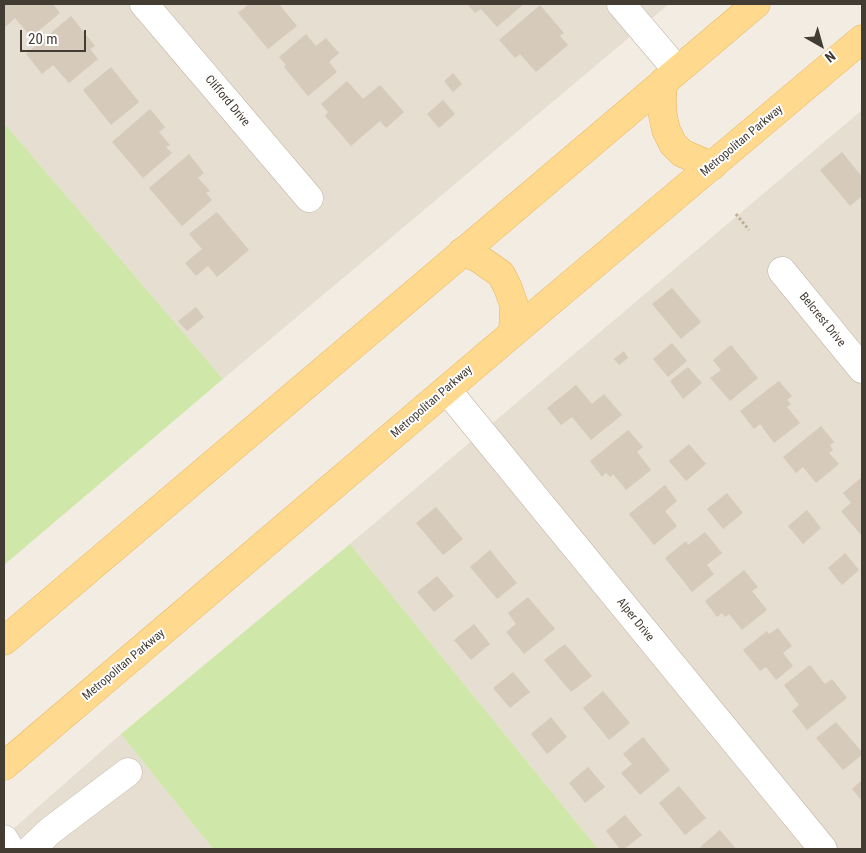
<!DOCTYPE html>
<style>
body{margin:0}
#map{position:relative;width:866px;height:853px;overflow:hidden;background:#f2ece2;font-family:"Roboto Condensed",sans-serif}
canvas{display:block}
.frame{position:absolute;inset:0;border:5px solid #433c32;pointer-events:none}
.north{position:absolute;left:796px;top:20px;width:50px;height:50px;-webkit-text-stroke:4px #fff;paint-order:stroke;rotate:142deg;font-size:14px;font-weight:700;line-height:20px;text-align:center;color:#433c32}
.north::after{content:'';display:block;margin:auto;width:18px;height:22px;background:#433c32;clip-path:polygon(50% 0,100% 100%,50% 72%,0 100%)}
.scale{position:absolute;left:20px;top:30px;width:66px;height:22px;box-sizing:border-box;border:2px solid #433c32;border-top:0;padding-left:6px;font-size:15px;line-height:18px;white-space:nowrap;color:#433c32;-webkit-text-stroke:4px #fff;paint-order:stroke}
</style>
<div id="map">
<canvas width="866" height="853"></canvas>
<div class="frame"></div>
<div class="north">N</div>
<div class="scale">20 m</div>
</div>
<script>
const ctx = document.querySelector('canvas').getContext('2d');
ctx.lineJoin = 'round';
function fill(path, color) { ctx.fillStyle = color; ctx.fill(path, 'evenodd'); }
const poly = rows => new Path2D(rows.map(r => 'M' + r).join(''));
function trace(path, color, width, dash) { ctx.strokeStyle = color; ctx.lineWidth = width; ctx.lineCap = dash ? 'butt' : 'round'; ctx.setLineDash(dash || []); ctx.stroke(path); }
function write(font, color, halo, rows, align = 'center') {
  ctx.font = font + ' "Roboto Condensed",sans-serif'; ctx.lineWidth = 4; ctx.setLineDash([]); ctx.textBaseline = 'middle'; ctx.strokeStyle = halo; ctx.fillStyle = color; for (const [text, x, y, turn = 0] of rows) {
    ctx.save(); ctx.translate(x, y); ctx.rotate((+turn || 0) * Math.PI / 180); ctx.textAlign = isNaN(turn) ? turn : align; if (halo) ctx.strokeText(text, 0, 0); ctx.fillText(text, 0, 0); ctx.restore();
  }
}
const residential = poly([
 [4,4,669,4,223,379,4,123],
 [862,110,862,849,598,849,350,544],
 [121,734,213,849,4,849,4,837]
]);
const green = poly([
 [4,123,223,379,4,565],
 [350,544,598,849,213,849,121,734]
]);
const building = poly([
 [4,4,53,4,60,13,31,37,15,18,4,28],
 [249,4,279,4,297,26,268,49,238,13],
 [467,4,524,4,497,27,481,9,475,13],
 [540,5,564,33,560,36,568,45,536,72,520,54,515,58,499,40],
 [71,16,95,46,90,49,98,59,69,83,53,65,42,74,26,54],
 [306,34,316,46,326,38,339,53,329,62,337,72,308,96,284,67,286,65,279,57],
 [111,67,139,102,111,125,83,90],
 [453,73,462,84,453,92,444,81],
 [347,81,363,99,380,85,404,112,386,128,380,121,351,146,325,116,328,112,321,104],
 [443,100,455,114,439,128,427,114],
 [150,109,165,127,159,132,170,145,166,147,172,153,143,178,112,142],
 [842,152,862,177,862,196,850,206,820,170],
 [189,154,204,173,198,178,210,191,206,193,212,200,182,226,149,188],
 [217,212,249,250,217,277,208,266,196,276,185,263,202,249,189,234],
 [672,288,701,322,681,339,652,304],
 [196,307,204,317,187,331,178,321],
 [672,343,687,361,668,377,653,359],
 [731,345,758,378,730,401,710,378,721,370,713,360],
 [624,351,628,358,619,365,614,359],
 [688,367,702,383,683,399,670,381],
 [779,381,792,396,787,400,791,404,787,407,800,423,774,443,760,424,754,429,740,411],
 [576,385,592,404,604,394,622,415,591,440,572,417,561,425,547,408],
 [821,426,834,442,830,445,833,450,829,453,839,464,816,483,803,467,796,473,783,457],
 [628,430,643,447,637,452,651,470,626,490,613,474,610,477,606,473,602,477,590,461],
 [689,444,706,464,686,481,669,461],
 [862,477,862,533,861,535,841,511,851,503,843,493],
 [665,485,677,501,665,511,677,526,654,545,629,514],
 [727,493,743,513,723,529,707,509],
 [436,507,463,539,443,555,416,523],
 [807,510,821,528,803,544,788,526],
 [705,532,722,553,707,565,714,574,692,592,665,558,686,541,688,545],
 [490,550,517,583,497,599,470,567],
 [845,553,859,570,842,585,828,568],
 [744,570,758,587,752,591,767,610,742,630,729,614,725,617,722,613,717,617,705,601],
 [437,576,454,596,434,612,417,592],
 [528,597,555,629,524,654,506,632,516,624,508,613],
 [474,624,490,644,471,660,454,640],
 [778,628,792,646,783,653,793,666,776,680,766,667,760,671,743,650,767,631,769,634],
 [565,644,592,676,571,692,544,660],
 [810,665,825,684,832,679,847,698,807,730,792,711,799,705,784,685],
 [513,672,530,692,510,708,493,688],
 [603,691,630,723,609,740,583,708],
 [551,717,567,737,547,754,531,734],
 [836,722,862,752,862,755,843,770,816,738],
 [643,737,670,770,640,795,621,773,632,764,623,754],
 [588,767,605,787,585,803,569,783],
 [862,780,862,801,852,789],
 [679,786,706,818,685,835,659,803],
 [625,815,642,835,624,849,620,849,606,831],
 [720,830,736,849,702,849,700,847]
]);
const path = poly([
 [736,214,749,230]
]);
const minor = poly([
 [144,4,309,198],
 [621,4,677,70],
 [782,271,862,369],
 [447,390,823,849],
 [4,839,10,849],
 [31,849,50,831,128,772]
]);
const major = poly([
 [663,82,662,102,663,116,666,130,673,144,682,153,712,166],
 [462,252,478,258,501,274,508,288,514,305,513,333],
 [4,641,756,4],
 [4,766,513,333,862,39]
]);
const streetNames = [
 ["Clifford Drive",227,101,50],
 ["Metropolitan Parkway",742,141,-40],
 ["Belcrest Drive",822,320,51],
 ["Metropolitan Parkway",432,402,-41],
 ["Alper Drive",635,620,51],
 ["Metropolitan Parkway",124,665,-40]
];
fill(residential, '#e6ded0');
fill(green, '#cfe8a9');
fill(building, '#d6caba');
trace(minor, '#c0b6a8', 29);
trace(major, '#e6b55b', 29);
trace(path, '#bfae95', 3, [2.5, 2.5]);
trace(minor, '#fff', 28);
trace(major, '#ffd98e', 28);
write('12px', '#433c32', '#fff', streetNames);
</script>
